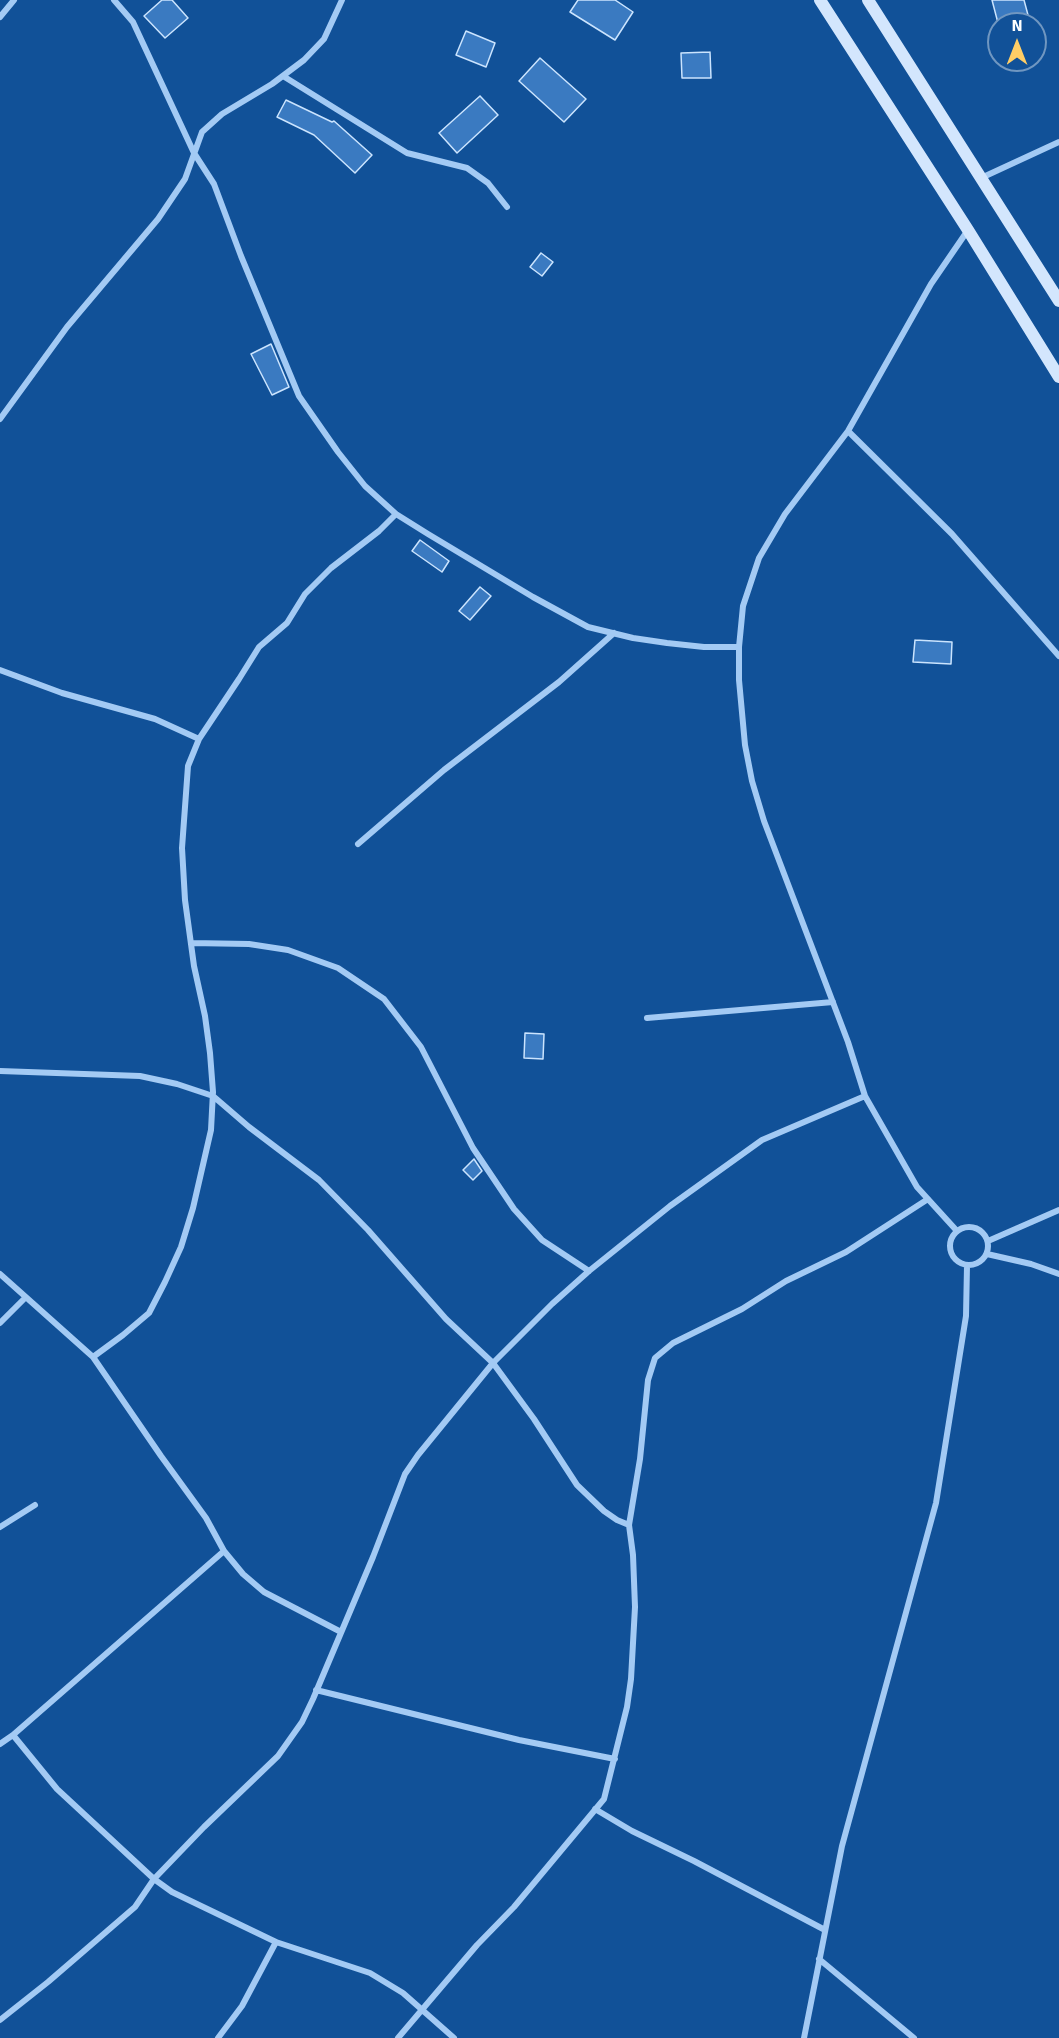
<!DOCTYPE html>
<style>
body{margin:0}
#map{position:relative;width:1059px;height:2038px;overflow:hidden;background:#115198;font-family:Signika,sans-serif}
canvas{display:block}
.north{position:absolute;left:987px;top:12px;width:60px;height:60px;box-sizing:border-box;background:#115198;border:2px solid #7097c1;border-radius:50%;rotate:0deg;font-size:16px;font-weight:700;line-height:24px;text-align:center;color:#fff}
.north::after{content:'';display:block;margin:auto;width:21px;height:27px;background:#ffce66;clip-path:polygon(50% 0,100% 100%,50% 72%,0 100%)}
</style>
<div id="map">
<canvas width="1059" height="2038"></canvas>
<div class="north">N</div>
</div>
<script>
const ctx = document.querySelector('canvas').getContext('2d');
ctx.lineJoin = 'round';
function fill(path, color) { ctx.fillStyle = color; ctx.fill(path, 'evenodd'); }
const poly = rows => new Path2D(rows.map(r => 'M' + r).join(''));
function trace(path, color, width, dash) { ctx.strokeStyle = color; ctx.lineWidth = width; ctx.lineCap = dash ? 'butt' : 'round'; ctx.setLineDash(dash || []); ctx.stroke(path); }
const building = poly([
 [162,0,172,0,188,18,165,38,144,16,162,0],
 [578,0,615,0,633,12,615,40,570,12,578,0],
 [992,0,1024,0,1028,15,998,23,992,0],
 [466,31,495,43,486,67,456,55,466,31],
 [710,52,711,78,682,78,681,53,710,52],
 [540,58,586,99,564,122,519,81,540,58],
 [480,96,498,115,457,153,439,133,480,96],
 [286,100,332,122,334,121,372,155,355,173,314,135,277,117,286,100],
 [541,253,553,262,542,276,530,267,541,253],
 [271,344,289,387,272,395,251,354,271,344],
 [420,540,449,561,442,572,412,551,420,540],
 [480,587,491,596,470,620,459,611,480,587],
 [915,640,952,642,951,664,913,662,915,640],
 [525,1033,544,1034,543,1059,524,1058,525,1033],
 [474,1159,482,1171,473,1180,463,1170,474,1159]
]);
const street = poly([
 [114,0,133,22,194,153,214,184,241,256,299,396,338,452,365,486,396,514,428,534,533,597,588,627,633,638,667,643,704,647,739,647],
 [0,17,14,0],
 [283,76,407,153,467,168,488,183,507,207],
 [981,178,1059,142],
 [0,419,67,327,158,219,185,179,202,132,222,114,272,84,304,60,324,39,342,0],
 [848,431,952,534,1059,656],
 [0,670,62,693,155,719,199,739],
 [358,844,444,770,559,682,614,633],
 [191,943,249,944,288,950,338,968,384,999,421,1047,473,1148,514,1209,542,1240,589,1271],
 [647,1018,833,1002],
 [0,1071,140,1076,177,1084,213,1096,249,1127,319,1180,368,1230,446,1319,493,1363,534,1419,577,1485,604,1511,617,1520,629,1525],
 '950 1246a19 19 0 1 1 38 0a19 19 0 1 1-38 0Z',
 [957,1231,917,1187,865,1096,848,1042,764,821,752,781,745,745,739,680,739,647,743,606,759,558,785,514,848,431,931,284,968,230],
 [988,1241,1059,1210],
 [987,1254,1031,1264,1059,1274],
 [0,1274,93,1357,161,1456,206,1518,224,1551,243,1574,264,1592,341,1632],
 [0,1323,25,1298],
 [93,1357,123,1335,149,1313,165,1282,181,1247,193,1208,211,1130,213,1092,210,1053,205,1016,194,966,185,900,182,848,188,766,199,739,239,679,259,647,287,623,305,594,331,568,379,531,396,514],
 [0,1527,35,1505],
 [316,1690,519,1740,615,1759],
 [13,1735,224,1551],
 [0,1744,13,1735,57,1789,154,1879,172,1892,276,1942,370,1973,403,1993,454,2038],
 [595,1809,632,1831,694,1861,825,1930],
 [819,1959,914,2038],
 [0,2020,48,1982,135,1907,154,1879,204,1827,278,1756,302,1722,313,1699,373,1557,405,1474,418,1455,493,1363,552,1304,589,1271,670,1206,762,1140,865,1096],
 [218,2038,242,2006,276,1942],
 [398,2038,477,1945,514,1907,604,1799,627,1707,631,1679,635,1607,633,1555,629,1525,640,1459,648,1380,655,1358,673,1343,742,1309,786,1281,846,1252,928,1199],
 [804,2038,842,1846,936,1503,966,1316,967,1266]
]);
const secondary = poly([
 [820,0,968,230,1059,377],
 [868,0,1059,301]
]);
fill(building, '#3a7ac1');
trace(building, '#cbe4fe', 1.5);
trace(street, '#a3caf4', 6);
trace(secondary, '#d3e6fd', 12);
</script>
